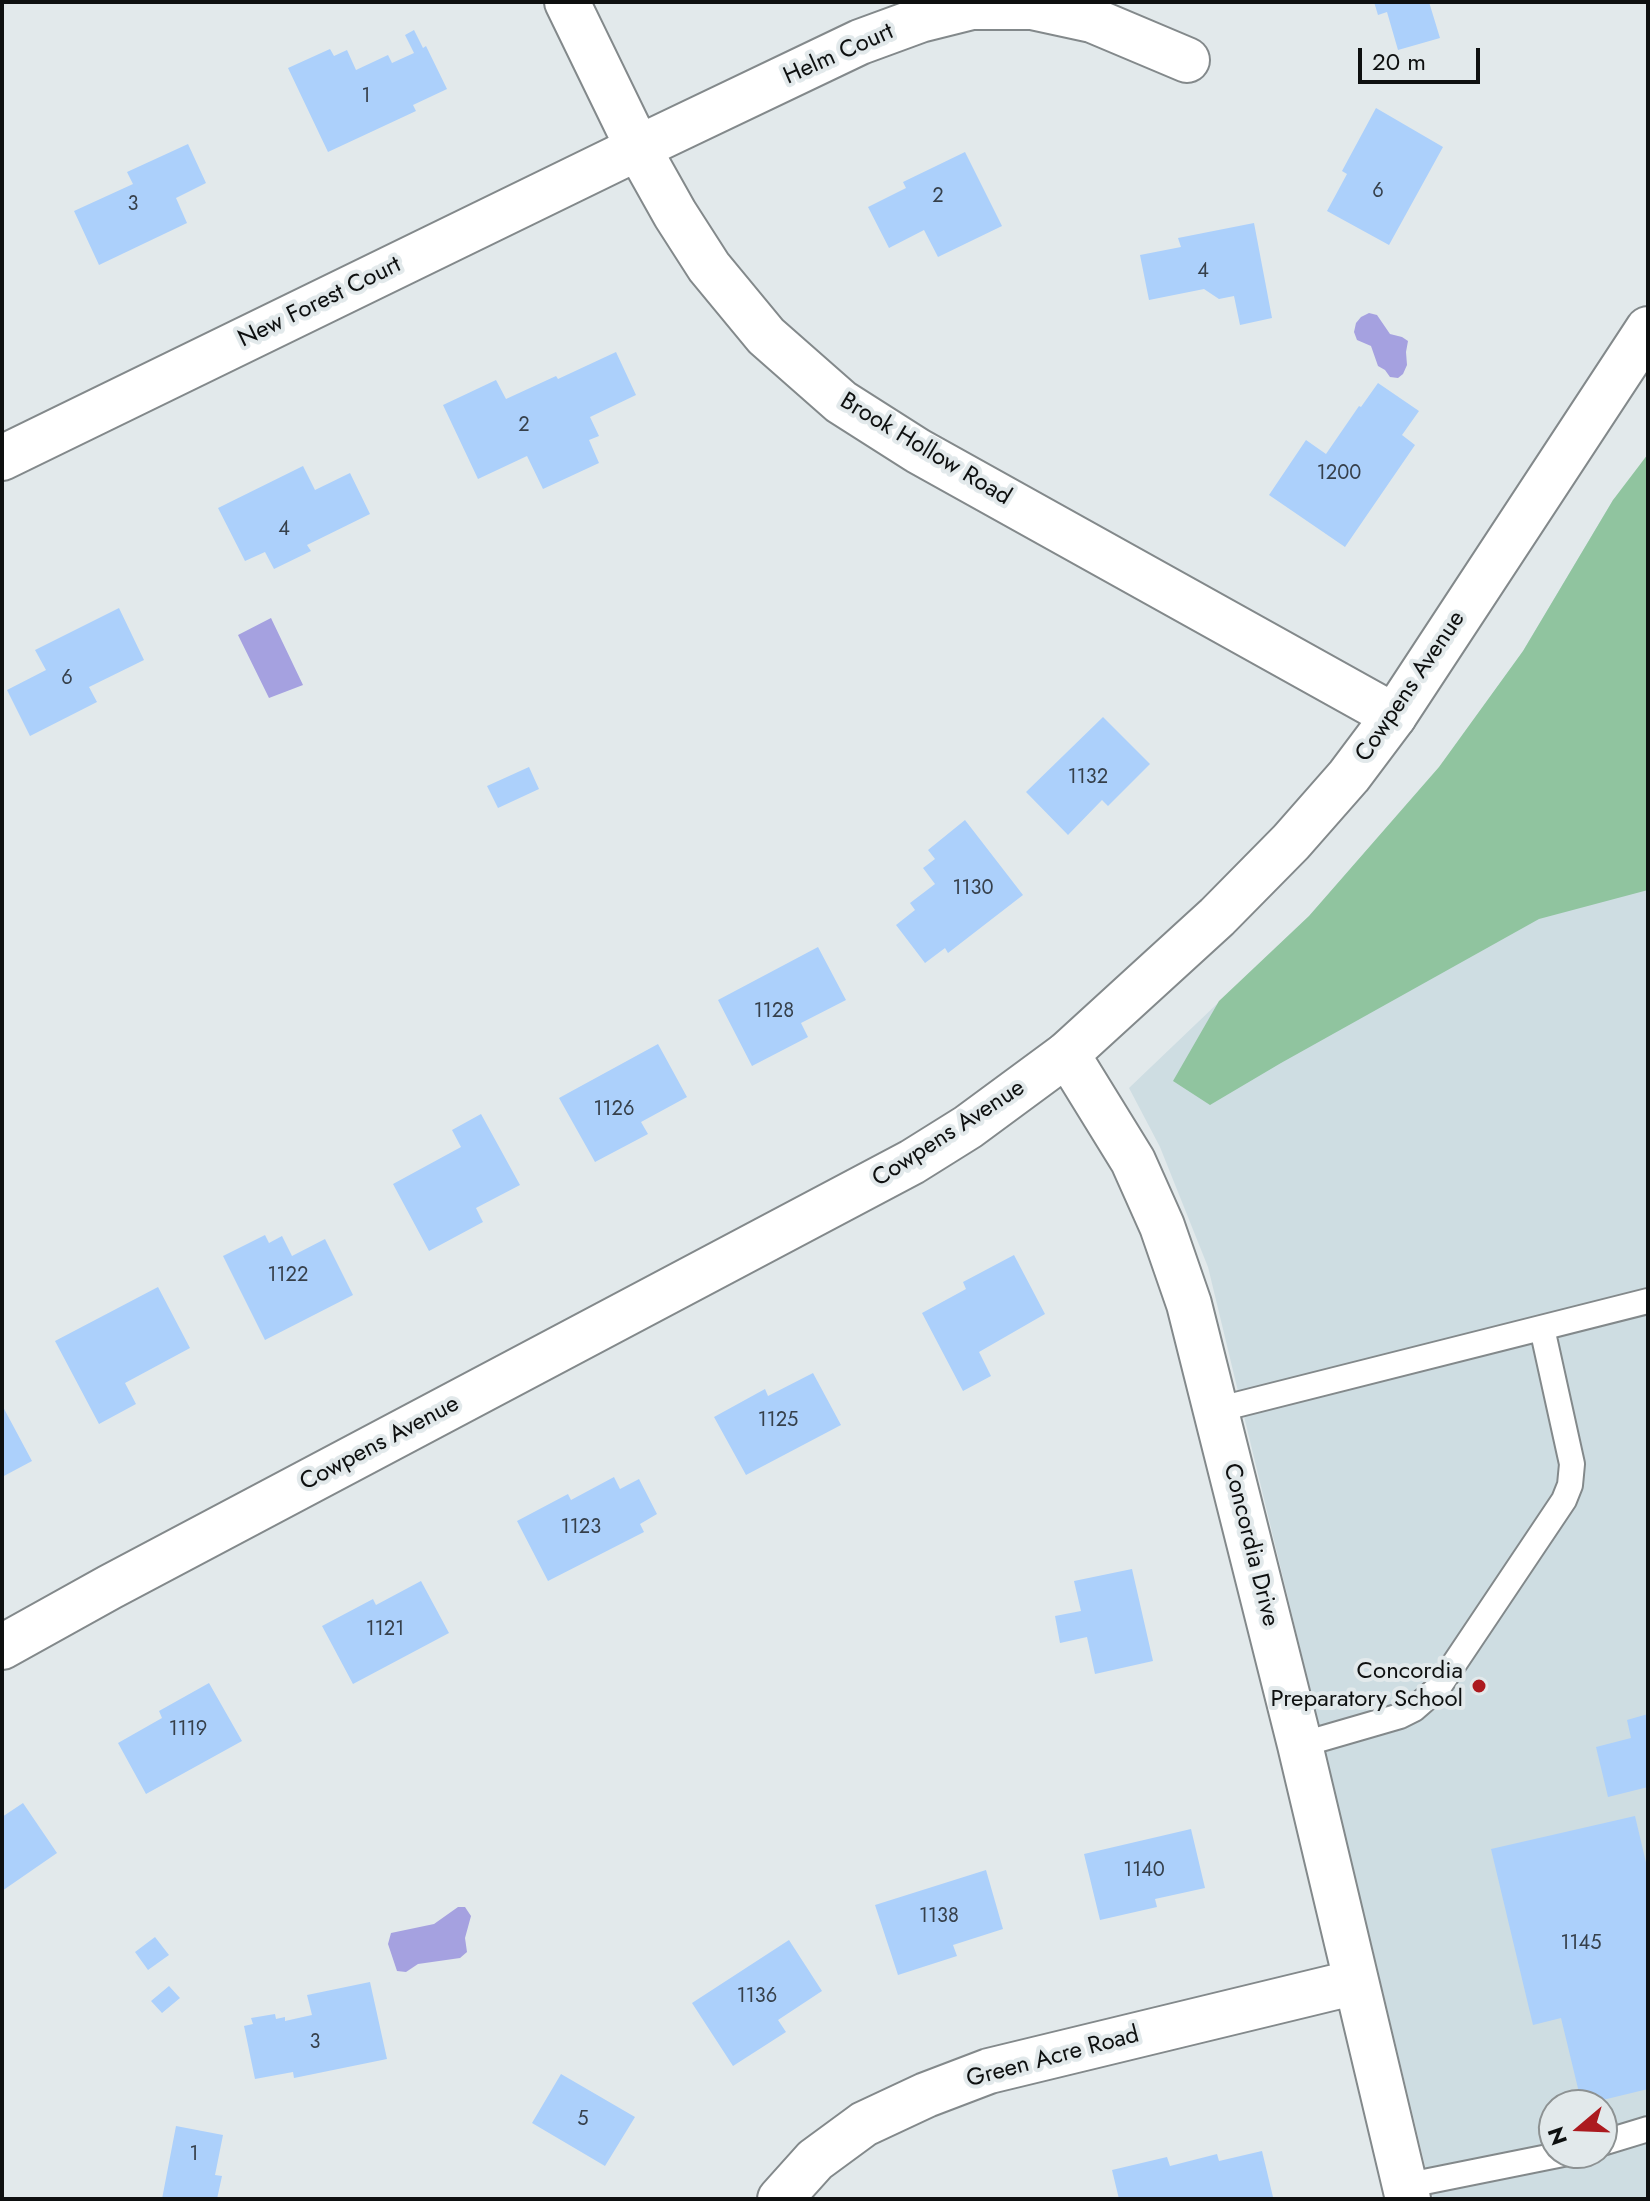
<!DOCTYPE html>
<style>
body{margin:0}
#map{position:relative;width:1650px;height:2201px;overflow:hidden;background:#e2e9eb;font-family:Jost,sans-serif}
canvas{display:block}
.frame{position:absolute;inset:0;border:4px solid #0e1010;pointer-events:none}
.north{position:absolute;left:1538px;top:2089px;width:80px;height:80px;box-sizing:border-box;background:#e2e9eb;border:2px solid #8d9293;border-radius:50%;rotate:251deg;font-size:22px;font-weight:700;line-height:32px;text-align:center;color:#0e1010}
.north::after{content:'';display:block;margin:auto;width:28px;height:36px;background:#ac1a1f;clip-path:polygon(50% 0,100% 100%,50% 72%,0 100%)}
.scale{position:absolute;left:1358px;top:48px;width:122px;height:36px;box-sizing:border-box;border:4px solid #0e1010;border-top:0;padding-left:10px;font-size:24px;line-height:28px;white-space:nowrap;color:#0e1010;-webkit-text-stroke:6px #e2e9eb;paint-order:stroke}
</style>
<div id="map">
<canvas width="1650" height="2201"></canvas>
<div class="frame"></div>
<div class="north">N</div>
<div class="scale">20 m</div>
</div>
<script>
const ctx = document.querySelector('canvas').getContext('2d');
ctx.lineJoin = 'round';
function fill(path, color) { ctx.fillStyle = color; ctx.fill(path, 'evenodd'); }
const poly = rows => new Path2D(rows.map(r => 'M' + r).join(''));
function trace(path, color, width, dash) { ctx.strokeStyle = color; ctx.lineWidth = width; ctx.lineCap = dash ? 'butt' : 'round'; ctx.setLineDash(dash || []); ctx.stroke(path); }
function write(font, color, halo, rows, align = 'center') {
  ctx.font = font + ' Jost,sans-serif'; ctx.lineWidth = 8; ctx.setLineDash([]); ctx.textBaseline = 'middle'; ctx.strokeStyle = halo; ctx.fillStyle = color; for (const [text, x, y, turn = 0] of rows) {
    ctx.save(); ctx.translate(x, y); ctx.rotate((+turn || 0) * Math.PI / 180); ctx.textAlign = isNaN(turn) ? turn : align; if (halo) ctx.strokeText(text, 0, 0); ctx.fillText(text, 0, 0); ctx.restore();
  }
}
const built = poly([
 [1648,468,1648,2199,1433,2199,1208,1267,1160,1147,1129,1088,1309,916,1439,768,1523,651,1613,500],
 [1554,2105,1602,2105,1602,2153,1554,2153]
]);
const green = poly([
 [1648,454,1648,890,1539,919,1281,1063,1210,1105,1173,1081,1219,1001,1309,916,1439,767,1523,651,1613,500]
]);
const water = poly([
 [1369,313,1377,315,1390,334,1402,337,1408,341,1406,352,1407,365,1403,374,1398,378,1390,377,1385,370,1378,366,1371,346,1357,340,1354,332,1356,323,1361,317],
 [271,618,303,685,269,698,238,635],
 [458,1907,465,1907,471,1916,465,1938,467,1952,460,1958,418,1964,406,1972,397,1971,388,1944,391,1933,434,1924]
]);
const building = poly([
 [1374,2,1429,2,1440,38,1398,50,1387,12,1378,15],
 [414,30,423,48,426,46,447,89,413,105,416,111,328,152,288,68,330,49,334,56,347,50,356,70,388,55,392,63,414,53,405,35],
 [1376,108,1443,147,1389,245,1327,211,1347,174,1342,171],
 [188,144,206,183,176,198,187,223,99,265,74,211,133,184,127,172],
 [965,152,1002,226,938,257,924,230,889,248,868,207,906,188,903,182],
 [1254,223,1272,318,1240,325,1234,296,1219,299,1204,289,1149,300,1140,255,1181,247,1178,238],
 [616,352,636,395,590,417,599,436,589,440,599,463,543,489,527,456,478,479,443,405,496,380,506,399,556,376,558,379],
 [1378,383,1419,411,1402,435,1415,445,1345,547,1269,495,1306,440,1326,454,1359,406,1361,407],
 [303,466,315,490,350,473,370,514,307,545,311,551,274,569,265,552,245,561,218,508],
 [119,608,144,660,89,687,97,702,30,736,7,690,46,670,35,650],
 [1103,717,1150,764,1108,806,1102,800,1068,835,1026,792],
 [529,767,539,789,498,808,487,786],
 [965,820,1023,895,948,953,945,948,925,963,896,925,915,910,910,903,935,884,923,868,935,859,928,850],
 [818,947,846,1000,801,1023,808,1037,752,1066,718,1000],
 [658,1044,687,1097,641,1122,648,1134,595,1162,559,1098],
 [481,1114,520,1185,476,1208,483,1222,429,1251,393,1184,461,1147,452,1130],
 [265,1235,269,1243,282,1236,292,1256,325,1239,353,1295,265,1340,223,1256],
 [1014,1255,1045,1314,979,1352,991,1376,963,1391,922,1313,966,1289,963,1282],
 [158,1287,190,1348,125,1383,136,1404,99,1424,55,1341],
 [813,1373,841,1425,746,1475,714,1417,765,1389,768,1396],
 [2,1405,32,1461,2,1477],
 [614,1477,620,1489,639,1479,657,1514,640,1524,644,1532,548,1581,517,1521,568,1494,571,1500],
 [1132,1569,1153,1661,1095,1674,1087,1637,1060,1643,1055,1616,1081,1611,1074,1581],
 [421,1581,449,1633,353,1684,322,1626,373,1599,376,1605],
 [209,1683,242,1741,146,1794,118,1743,162,1718,159,1711],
 [1648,1714,1648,1787,1608,1797,1596,1747,1631,1738,1627,1720],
 [23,1803,57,1853,2,1891,2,1817],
 [1635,1816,1648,1871,1648,2089,1582,2105,1561,2018,1533,2025,1491,1849],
 [1191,1829,1205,1888,1155,1899,1157,1907,1100,1920,1084,1854],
 [986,1870,1003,1929,953,1945,957,1956,898,1975,875,1905],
 [155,1937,169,1955,148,1970,135,1952],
 [789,1940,822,1991,778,2020,786,2032,733,2066,692,2003],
 [370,1982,387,2059,294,2078,293,2072,255,2079,244,2026,253,2024,251,2018,275,2014,276,2019,285,2017,285,2021,312,2015,307,1995],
 [169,1986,180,1998,162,2013,151,2001],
 [561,2074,635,2117,605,2166,532,2123],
 [176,2126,223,2135,215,2175,222,2176,217,2199,162,2199],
 [1262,2151,1273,2197,1267,2199,1119,2199,1112,2170,1167,2157,1170,2166,1217,2154,1219,2161]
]);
const service = poly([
 [1216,1410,1648,1301],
 [1300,1745,1400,1716,1414,1709,1438,1688,1564,1500,1570,1485,1572,1464,1542,1328],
 [1602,2143,1648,2129],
 [1404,2186,1568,2153]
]);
const minor = poly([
 [567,2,638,148,675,214,709,267,766,336,841,402,918,451,1394,716],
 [2,458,638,148,860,42,920,20,972,7,1032,7,1092,20,1187,60],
 [1067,1054,1133,1161,1162,1226,1189,1304,1300,1745,1408,2199],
 [780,2199,815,2160,864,2124,926,2095,989,2071,1356,1982]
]);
const tertiary = poly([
 [2,1647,110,1587,912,1162,968,1127,1067,1054,1217,917,1291,842,1349,776,1394,716,1648,329]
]);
const markers = [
 [1479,1686,8,"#ac1a1f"]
];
const numberNames = [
 ["1",366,97],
 ["6",1378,192],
 ["2",938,197],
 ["3",133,205],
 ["4",1203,272],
 ["2",524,426],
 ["1200",1339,474],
 ["4",284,530],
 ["6",67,679],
 ["1132",1088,778],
 ["1130",973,889],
 ["1128",774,1012],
 ["1126",614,1110],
 ["1122",288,1276],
 ["1125",778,1421],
 ["1123",581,1528],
 ["1121",385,1630],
 ["1119",188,1730],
 ["1140",1144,1871],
 ["1138",939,1917],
 ["1145",1581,1944],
 ["1136",757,1997],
 ["3",315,2043],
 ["5",583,2120],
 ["1",194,2155]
];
const streetNames = [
 ["Helm Court",839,55,-24],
 ["New Forest Court",320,303,-26],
 ["Brook Hollow Road",925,450,31],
 ["Cowpens Avenue",1411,687,-56],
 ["Cowpens Avenue",949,1134,-33],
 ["Cowpens Avenue",380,1444,-28],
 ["Concordia Drive",1250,1545,76],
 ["Green Acre Road",1053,2058,-15]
];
const poiNames = [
 ["Concordia",1463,1672],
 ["Preparatory School",1463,1700]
];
fill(built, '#cedde2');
fill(green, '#90c49f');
fill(water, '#a5a1e0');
fill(building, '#acd0fb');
trace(service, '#83898b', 28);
trace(minor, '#83898b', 48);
trace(tertiary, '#83898b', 48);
trace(service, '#fff', 24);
trace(minor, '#fff', 44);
trace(tertiary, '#fff', 44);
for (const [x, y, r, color] of markers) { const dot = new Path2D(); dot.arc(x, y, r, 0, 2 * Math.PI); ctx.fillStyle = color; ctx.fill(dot); trace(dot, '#e2e9eb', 3); }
write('20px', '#36404b', null, numberNames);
write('24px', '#0e1010', '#e2e9eb', streetNames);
write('24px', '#0e1010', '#e2e9eb', poiNames, 'right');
</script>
